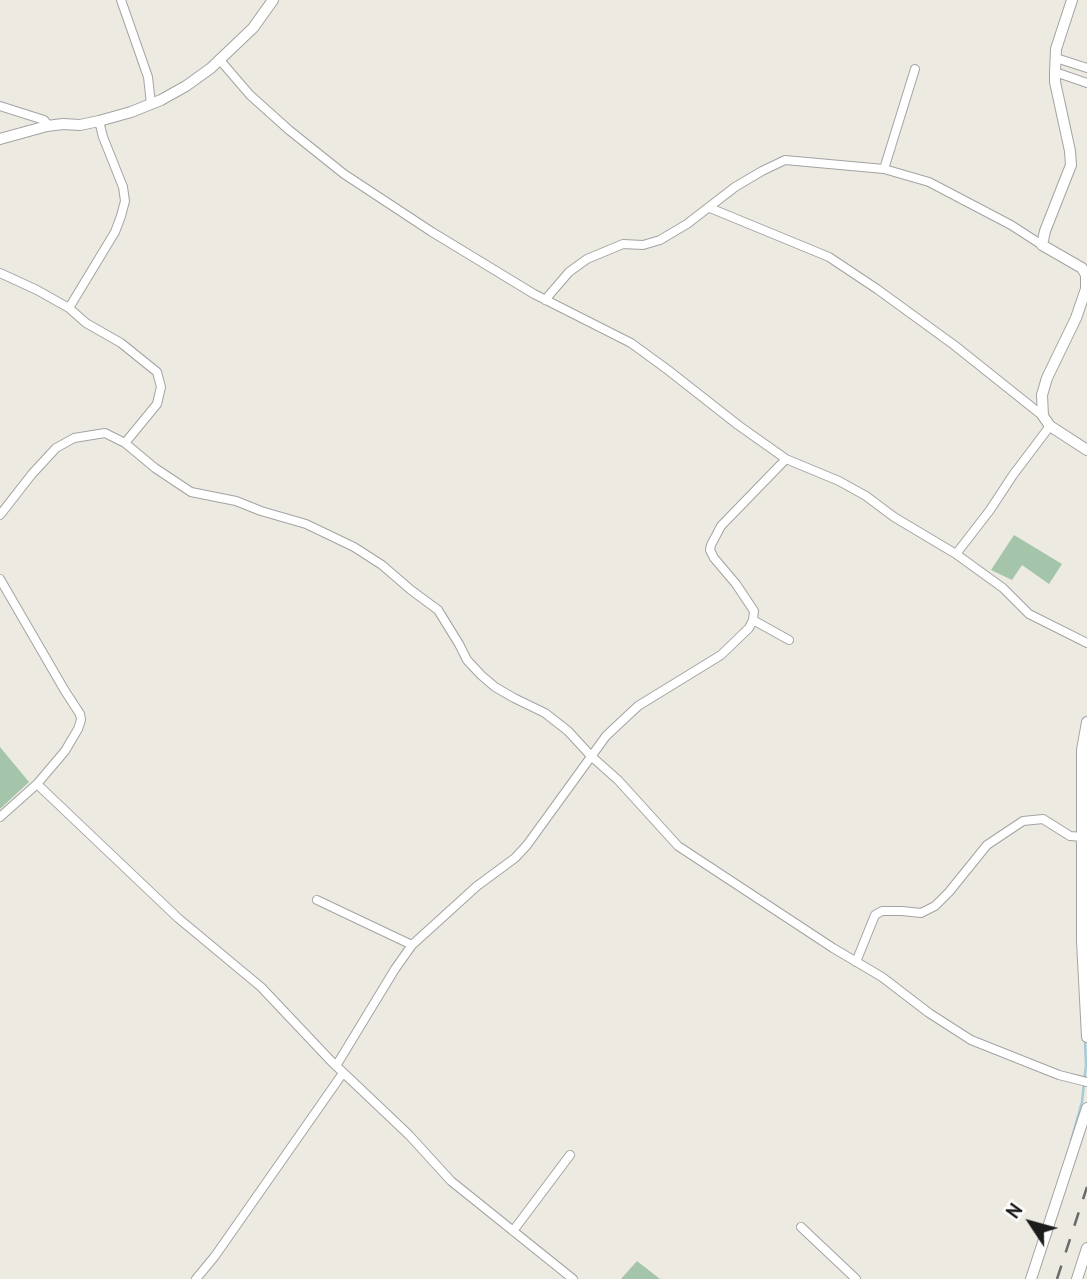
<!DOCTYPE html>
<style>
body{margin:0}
#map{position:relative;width:1087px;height:1279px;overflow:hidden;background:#edeae2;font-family:"PT Sans",sans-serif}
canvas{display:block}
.north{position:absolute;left:996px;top:1188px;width:70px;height:70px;-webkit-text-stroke:5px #fff;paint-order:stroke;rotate:306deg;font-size:19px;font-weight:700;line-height:28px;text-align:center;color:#1c1c1c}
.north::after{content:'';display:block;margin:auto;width:24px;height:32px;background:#1c1c1c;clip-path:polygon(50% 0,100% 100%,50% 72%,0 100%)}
</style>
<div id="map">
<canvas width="1087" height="1279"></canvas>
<div class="north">N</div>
</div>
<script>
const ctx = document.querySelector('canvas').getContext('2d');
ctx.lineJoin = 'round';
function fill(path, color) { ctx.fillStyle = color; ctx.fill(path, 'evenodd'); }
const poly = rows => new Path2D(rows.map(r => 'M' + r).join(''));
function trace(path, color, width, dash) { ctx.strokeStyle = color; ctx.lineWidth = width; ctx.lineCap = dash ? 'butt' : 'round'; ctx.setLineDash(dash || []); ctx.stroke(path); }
const cemetery = poly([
 [1014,535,1062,564,1049,584,1022,565,1012,580,991,570],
 [0,747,29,782,0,809],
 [637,1261,660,1279,621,1279]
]);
const stream = poly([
 [1071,1141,1082,1102,1086,1065,1085,1040]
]);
const minor = poly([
 [121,0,148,77,151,104],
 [1056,58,1087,68],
 [219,59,250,95,289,130,344,174,432,232,534,294,631,343,668,370,738,425,786,459,839,481,866,496,894,517,956,554,990,510,1013,475,1050,426],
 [1055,72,1087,83],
 [0,106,44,120,49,126],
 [99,121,103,137,123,187,125,201,121,216,115,232,69,308,86,323,121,343,157,372,161,387,157,404,125,443],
 [884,169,915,69],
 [710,208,829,257,877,289,954,345,1043,416],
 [0,273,37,290,69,308],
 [545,300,569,272,587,259,623,244,643,245,660,240,687,224,735,187,762,171,785,160,884,169,929,182,1011,225,1042,245],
 [0,515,32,474,56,448,74,438,105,433,125,443,155,468,191,492,236,501,261,511,306,524,354,547,382,565,411,590,438,610,459,644,467,660,481,675,495,687,514,698,545,713,568,731,591,756,618,780,678,846,833,948,882,977,929,1013,971,1040,1059,1075,1087,1082],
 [956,554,1003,588,1029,614,1087,643],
 [0,579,65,691,80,714,81,720,78,729,65,751,37,784,178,918,261,987,331,1061,409,1135,451,1181,573,1279],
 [753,620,789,640],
 [0,817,37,784],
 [317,900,412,945],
 [856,962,875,915,882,911,902,911,921,913,935,906,949,892,987,845,1023,821,1043,819,1070,836,1083,837],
 [336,1066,395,969,412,945,477,886,515,858,527,845,606,736,638,706,721,655,749,628,753,620,754,611,736,584,714,558,710,550,711,545,721,526,786,459],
 [801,1227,856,1279],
 [513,1231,570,1155],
 [196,1279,215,1256,343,1073]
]);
const tertiary = poly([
 [1072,0,1056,49,1055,72,1055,82,1070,151,1071,165,1045,231,1042,245,1082,268,1086,275,1086,289,1076,318,1047,378,1042,395,1043,416,1050,426,1087,450],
 [0,139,47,126,63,124,80,125,99,121,131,112,161,100,186,86,211,68,253,28,273,0],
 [1087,722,1082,750,1082,941,1087,1037],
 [1031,1279,1087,1108],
 [1077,1279,1087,1248]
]);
const rail = poly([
 [1057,1279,1087,1187]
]);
fill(cemetery, '#a4c5aa');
trace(stream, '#a4cdd9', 2.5);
trace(minor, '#a3a3a3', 10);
trace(tertiary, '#a3a3a3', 12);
trace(minor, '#fff', 8);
trace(tertiary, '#fff', 10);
trace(rail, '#6a6a6a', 2.5, [14, 14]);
</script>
